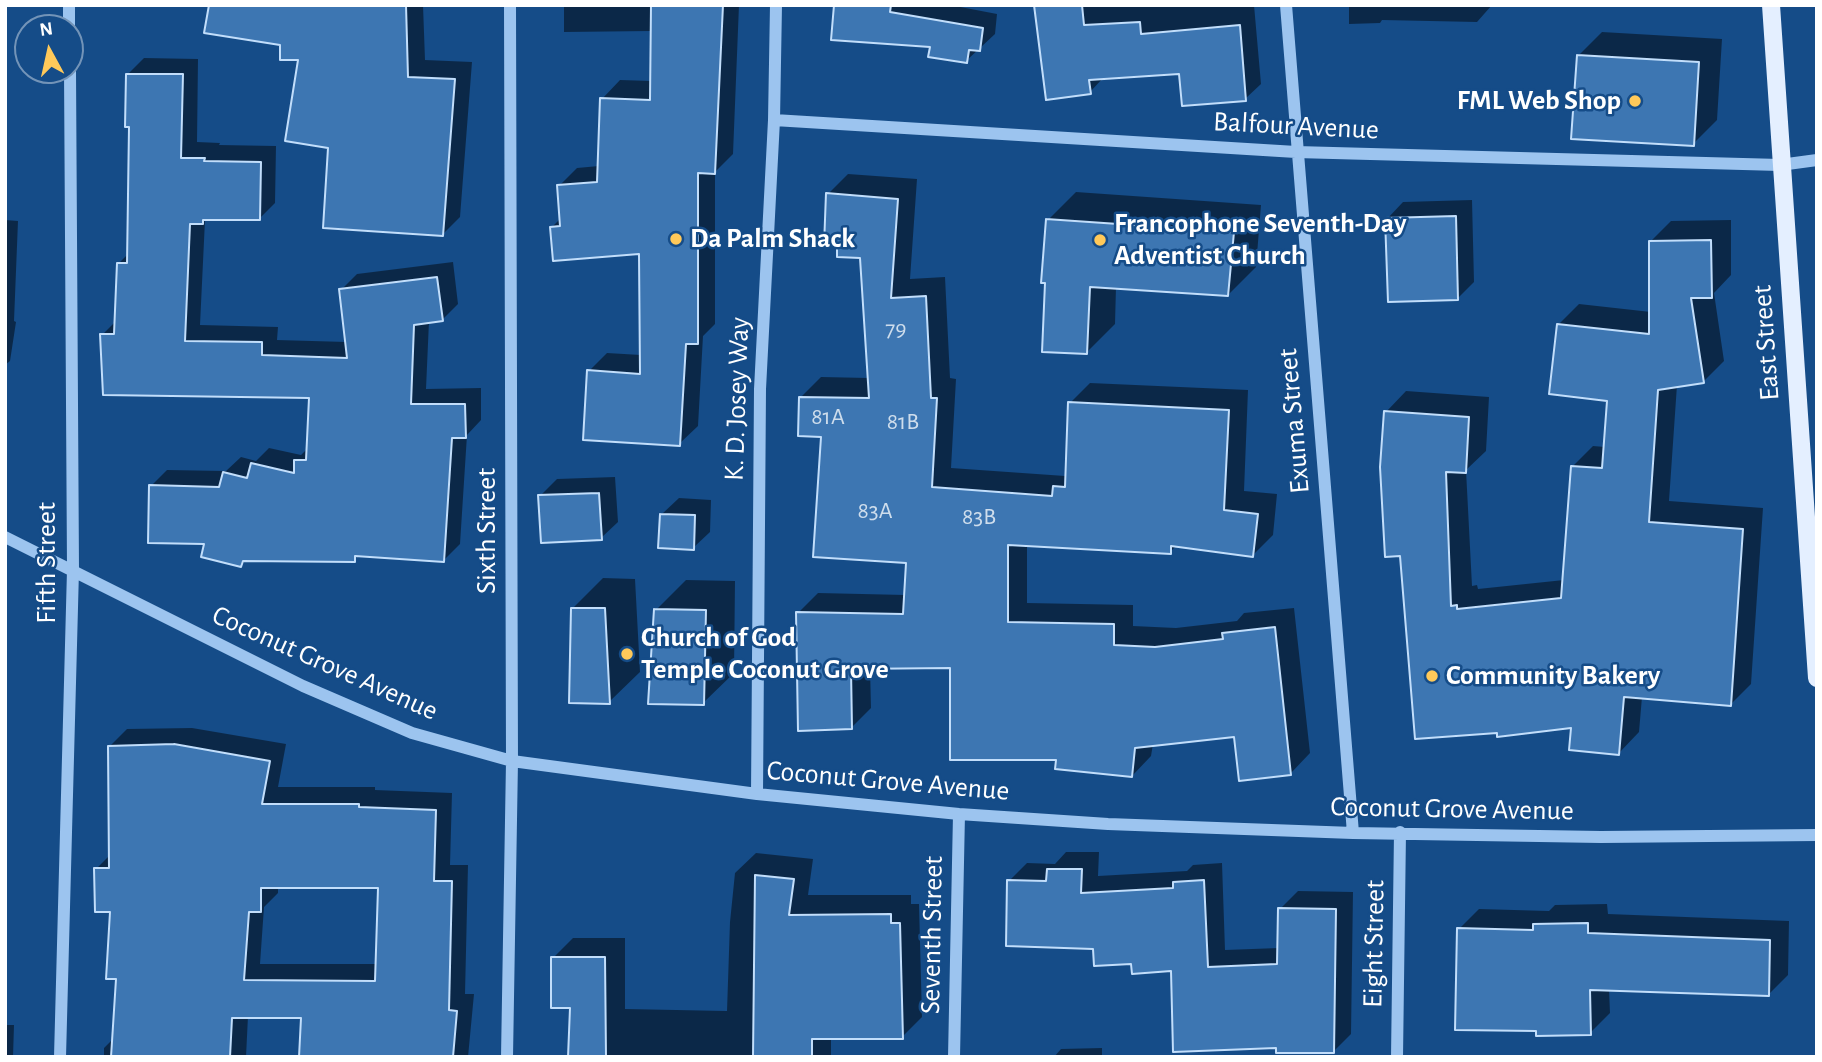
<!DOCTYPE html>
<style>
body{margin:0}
#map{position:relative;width:1822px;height:1062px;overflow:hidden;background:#154c88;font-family:"Alegreya Sans",sans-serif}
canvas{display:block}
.frame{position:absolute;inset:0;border:7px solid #fff;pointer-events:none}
.north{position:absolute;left:14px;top:14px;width:70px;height:70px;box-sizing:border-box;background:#154c88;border:2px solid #7394b8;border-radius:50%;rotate:352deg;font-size:19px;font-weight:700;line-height:28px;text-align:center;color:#fff}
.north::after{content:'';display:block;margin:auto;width:24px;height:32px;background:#ffc95a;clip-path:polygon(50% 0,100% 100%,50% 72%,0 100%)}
</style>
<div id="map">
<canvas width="1822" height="1062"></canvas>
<div class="frame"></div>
<div class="north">N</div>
</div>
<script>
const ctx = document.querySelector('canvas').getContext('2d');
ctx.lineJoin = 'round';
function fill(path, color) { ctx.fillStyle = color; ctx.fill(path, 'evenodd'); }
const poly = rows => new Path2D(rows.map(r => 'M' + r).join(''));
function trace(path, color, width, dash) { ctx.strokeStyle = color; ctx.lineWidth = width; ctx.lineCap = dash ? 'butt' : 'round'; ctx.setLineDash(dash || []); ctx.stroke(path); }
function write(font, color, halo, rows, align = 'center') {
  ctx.font = font + ' "Alegreya Sans",sans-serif'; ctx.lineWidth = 5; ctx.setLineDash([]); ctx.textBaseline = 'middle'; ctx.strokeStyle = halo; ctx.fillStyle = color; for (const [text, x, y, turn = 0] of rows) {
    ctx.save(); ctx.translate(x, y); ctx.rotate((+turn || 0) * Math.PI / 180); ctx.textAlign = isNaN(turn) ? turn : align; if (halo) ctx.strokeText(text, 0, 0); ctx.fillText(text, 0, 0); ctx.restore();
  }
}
const shadow = poly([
 [211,5,423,5,425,60,472,62,460,217,442,235,330,146,301,58,281,43],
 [564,5,739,5,733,154,715,172,715,324,703,336,698,426,679,444,589,371,607,353,641,355,641,253,552,227,561,218,559,186,577,168,599,166,602,99,620,80,652,81,652,31,564,32],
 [835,5,950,5,997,14,995,34,966,61],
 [1036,5,1254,5,1261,84,1245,99,1181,72,1104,77,1090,92],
 [1349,5,1492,5,1477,22,1382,20,1380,23,1349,24],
 [1602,32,1722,39,1717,120,1693,144,1578,56],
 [144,58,198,59,197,142,220,143,219,145,276,146,275,203,259,219,207,218,205,220,200,325,278,327,277,340,347,342,341,290,357,274,453,262,458,304,442,320,429,321,426,389,481,388,481,420,467,435,460,544,444,560,359,555,354,560,247,559,241,565,151,486,167,470,226,471,241,457,256,461,269,448,301,455,308,448,311,397,102,335,117,320,119,263,128,254,130,125,128,74],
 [848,174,917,179,910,279,945,277,950,378,956,379,951,468,1065,476,1067,474,1070,403,1090,383,1248,390,1244,491,1277,494,1273,535,1253,555,1177,545,1170,552,1027,544,1027,603,1133,605,1133,626,1176,628,1237,621,1244,613,1294,608,1310,753,1291,773,1236,735,1153,744,1151,756,1132,776,1058,758,952,666,870,667,871,708,851,728,798,613,818,593,906,595,907,561,823,435,801,397,821,377,869,378,862,257,828,194],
 [1076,192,1261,205,1256,267,1228,295,1116,287,1115,324,1087,352,1048,220],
 [1472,200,1474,282,1458,298,1387,219,1403,202],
 [5,220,18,221,14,321,16,322,10,361,5,365],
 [1731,220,1731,275,1714,293,1724,361,1704,381,1677,385,1669,501,1763,508,1751,684,1731,704,1642,697,1639,732,1619,753,1573,726,1499,735,1402,554,1386,412,1406,391,1489,397,1486,451,1466,470,1472,586,1477,585,1478,589,1564,580,1572,467,1593,446,1605,447,1608,399,1558,325,1579,304,1651,312,1651,241,1671,221],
 [615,477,618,522,601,538,540,496,557,479],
 [679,498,711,500,710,532,693,548,662,514],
 [603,578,635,579,640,672,609,702,573,608],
 [686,580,735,581,734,673,703,703,656,610],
 [192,728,286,744,278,787,375,787,375,790,452,793,450,865,468,865,465,994,474,994,468,1057,301,1057,303,1017,248,1016,246,1057,104,1057,104,1048,113,1039,117,978,112,910,96,869,111,854,110,746,127,729],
 [278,886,380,886,378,964,260,964,264,907,278,893],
 [1066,852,1099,852,1098,876,1187,871,1193,865,1222,863,1225,950,1279,948,1280,909,1298,891,1353,892,1351,1034,1333,1052,1278,1047,1172,969,1132,962,1095,948,1009,881,1027,863,1055,864],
 [756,853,813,859,808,895,911,895,911,904,919,904,922,1017,902,1037,831,1037,831,1057,570,1057,571,1006,553,958,573,938,625,938,625,1009,727,1011,730,922,735,873],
 [1607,904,1608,914,1789,921,1788,975,1768,995,1609,989,1610,1013,1590,1033,1538,1030,1459,929,1479,909,1549,911,1555,905],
 [5,1025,14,1025,13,1057,5,1057],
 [1102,1048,1102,1057,1054,1057,1061,1049]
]);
const building = poly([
 [209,5,406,5,408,77,455,79,443,236,323,228,328,148,285,141,298,60,280,60,280,45,204,33,209,5],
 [651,5,723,5,715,174,698,173,698,344,686,344,680,446,583,440,587,370,640,374,639,254,553,261,550,227,560,226,557,185,597,182,600,98,650,100,651,5],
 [834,5,891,5,890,12,983,28,980,51,969,50,967,63,928,57,930,47,831,40,834,5],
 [1034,5,1082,5,1084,25,1140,22,1141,34,1240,25,1246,101,1182,106,1179,74,1089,80,1091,94,1046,100,1034,5],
 [1577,55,1699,62,1694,146,1571,139,1577,55],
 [126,74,183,74,181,158,205,158,204,161,261,162,260,220,203,220,203,224,190,224,185,341,262,342,262,355,347,358,339,289,437,277,443,321,414,325,411,404,465,404,466,438,452,438,444,562,355,556,355,562,243,561,241,567,201,557,204,544,148,543,149,485,219,487,223,472,247,478,251,463,294,473,294,460,306,460,309,398,103,395,100,334,114,334,117,263,127,263,129,127,125,127,126,74],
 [826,193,898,199,891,298,926,296,931,398,937,398,932,487,1052,496,1053,486,1065,487,1068,402,1229,410,1224,510,1258,514,1253,557,1171,546,1171,554,1008,545,1008,622,1114,624,1114,645,1155,647,1223,639,1222,633,1275,627,1291,775,1239,781,1234,737,1135,748,1132,777,1055,769,1056,760,950,760,950,668,851,669,852,729,798,731,796,612,903,614,906,563,813,557,821,437,798,436,799,397,869,398,860,258,837,257,837,246,824,246,826,193],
 [1456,216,1458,300,1388,302,1385,218,1456,216],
 [1046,219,1234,232,1228,296,1090,287,1087,354,1042,352,1045,283,1041,283,1046,219],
 [1711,240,1712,298,1691,298,1704,383,1658,390,1649,522,1743,529,1731,706,1624,697,1619,755,1569,750,1571,728,1497,737,1497,733,1415,739,1400,556,1385,557,1380,467,1384,411,1469,417,1466,473,1446,472,1451,606,1457,605,1457,609,1561,598,1571,466,1602,468,1607,401,1549,394,1557,324,1649,334,1649,241,1711,240],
 [599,493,602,540,541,543,538,495,599,493],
 [660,514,695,515,694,550,658,548,660,514],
 [571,608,605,608,610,704,569,703,571,608],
 [654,609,706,610,704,705,648,704,654,609],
 [174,744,270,761,262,804,359,804,359,807,436,810,434,881,452,881,449,1010,457,1011,453,1057,299,1057,301,1018,232,1018,230,1057,111,1057,116,979,106,979,110,912,95,912,94,868,109,868,108,746,174,744],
 [261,888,378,888,375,981,244,980,249,912,261,912,261,888],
 [1047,869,1082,869,1081,893,1173,888,1173,882,1204,880,1208,967,1277,964,1278,908,1336,909,1334,1053,1276,1053,1276,1048,1173,1052,1171,971,1132,974,1131,964,1094,966,1093,949,1006,946,1007,880,1046,881,1047,869],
 [755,875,794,879,789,915,891,914,891,923,900,923,903,1039,812,1039,812,1057,753,1057,755,875],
 [1588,923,1588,933,1770,940,1769,996,1590,990,1591,1035,1536,1036,1536,1031,1455,1030,1457,928,1533,930,1533,924,1588,923],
 [551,957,605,957,606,1057,568,1057,570,1008,551,1008,551,957]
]);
const minor = poly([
 [69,5,69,28],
 [1286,5,1353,833],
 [774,120,1296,152,1780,165,1817,160],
 [5,537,303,686,412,733,512,761,757,794,959,814,1108,824,1353,833,1601,837,1817,835],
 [757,794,760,389,774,120,776,5],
 [60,1057,73,570,70,70],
 [507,1057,512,761,510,5],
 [954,1057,959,814],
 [1397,1057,1400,832]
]);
const major = poly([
 [1771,5,1817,678]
]);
const markers = [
 [1635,101,7,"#ffc95a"],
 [676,239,7,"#ffc95a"],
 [1100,240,7,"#ffc95a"],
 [627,654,7,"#ffc95a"],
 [1432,676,7,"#ffc95a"]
];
const numberNames = [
 ["79",896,329],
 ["81A",828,417],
 ["81B",903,422],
 ["83A",875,511],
 ["83B",979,517]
];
const poiNames = [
 ["FML Web Shop",1621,101,"right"],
 ["Francophone Seventh-Day",1114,224],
 ["Adventist Church",1114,256],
 ["Da Palm Shack",690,239],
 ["Church of God",641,638],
 ["Temple Coconut Grove",641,670],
 ["Community Bakery",1446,676]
];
const streetNames = [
 ["Balfour Avenue",1296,126,3],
 ["East Street",1766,343,-94],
 ["K. D. Josey Way",737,399,-88],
 ["Exuma Street",1294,421,-95],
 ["Sixth Street",487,531,-90],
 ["Fifth Street",47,563,-90],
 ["Coconut Grove Avenue",325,663,24],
 ["Coconut Grove Avenue",888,781,5],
 ["Coconut Grove Avenue",1452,809,1],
 ["Seventh Street",932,935,-89],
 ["Eight Street",1374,944,-89]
];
fill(shadow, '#0007');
fill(building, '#3d76b2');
trace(building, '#c2defb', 2);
trace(minor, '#9cc4ef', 12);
trace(major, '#e4efff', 18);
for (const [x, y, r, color] of markers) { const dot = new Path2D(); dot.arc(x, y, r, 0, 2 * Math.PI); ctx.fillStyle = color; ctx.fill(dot); trace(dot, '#154c88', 2.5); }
write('24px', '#ceddec', null, numberNames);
write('bold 28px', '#fff', '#154c88', poiNames, 'left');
write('28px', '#fff', '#154c88', streetNames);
</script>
